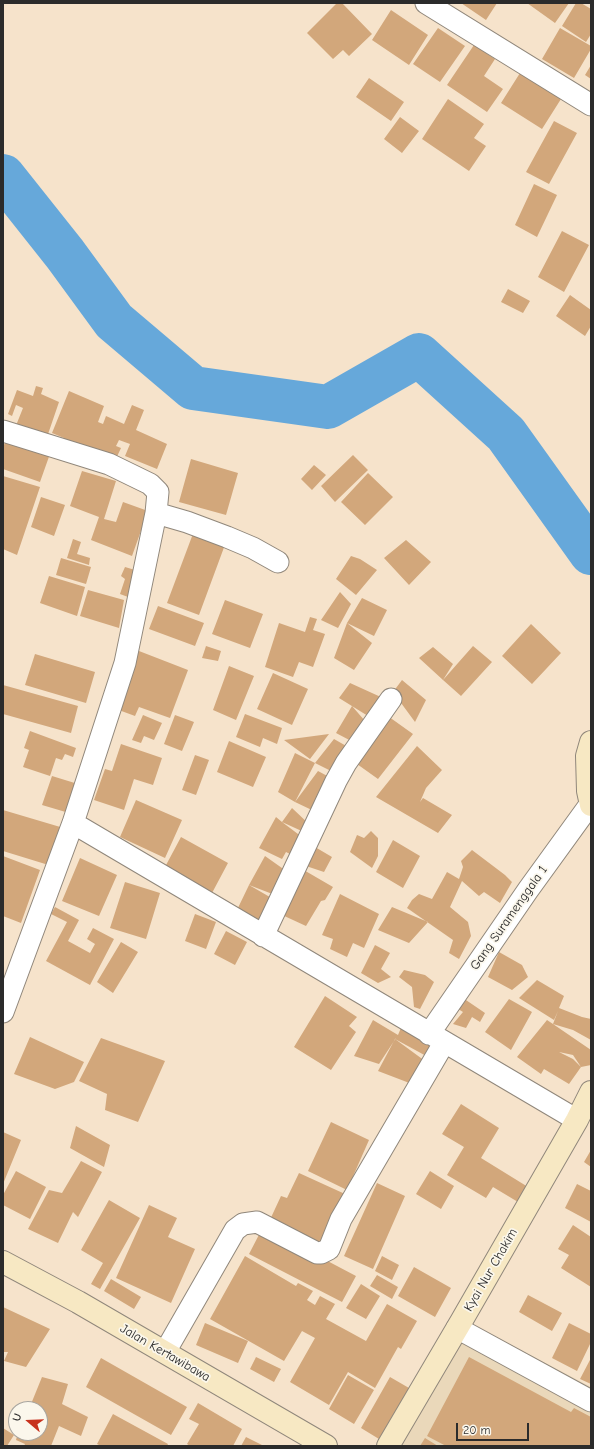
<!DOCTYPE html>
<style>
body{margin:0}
#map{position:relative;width:594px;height:1449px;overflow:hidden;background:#f6e3cb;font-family:"Comic Neue",sans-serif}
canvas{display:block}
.frame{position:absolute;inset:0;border:4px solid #2b2b2b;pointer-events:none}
.north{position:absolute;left:8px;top:1401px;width:40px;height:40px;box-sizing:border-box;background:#fbf7ec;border:1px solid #a8a59f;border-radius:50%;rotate:289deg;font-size:11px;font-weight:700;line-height:16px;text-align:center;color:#2b2b2b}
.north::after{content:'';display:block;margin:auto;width:14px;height:18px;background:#c8321e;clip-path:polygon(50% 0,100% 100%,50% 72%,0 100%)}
.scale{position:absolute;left:456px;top:1423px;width:73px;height:18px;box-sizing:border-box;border:2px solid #2b2b2b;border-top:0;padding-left:5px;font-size:12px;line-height:14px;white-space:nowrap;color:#2b2b2b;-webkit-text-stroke:3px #fbf7ec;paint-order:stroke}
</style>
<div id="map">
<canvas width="594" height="1449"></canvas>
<div class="frame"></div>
<div class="north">U</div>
<div class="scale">20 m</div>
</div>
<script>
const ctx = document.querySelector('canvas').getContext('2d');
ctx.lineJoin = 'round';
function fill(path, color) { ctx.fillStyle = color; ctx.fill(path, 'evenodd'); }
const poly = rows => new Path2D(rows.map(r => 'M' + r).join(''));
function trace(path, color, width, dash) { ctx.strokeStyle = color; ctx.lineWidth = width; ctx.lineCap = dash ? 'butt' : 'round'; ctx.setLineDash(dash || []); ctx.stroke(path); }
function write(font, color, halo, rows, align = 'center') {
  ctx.font = font + ' "Comic Neue",sans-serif'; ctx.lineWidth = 3.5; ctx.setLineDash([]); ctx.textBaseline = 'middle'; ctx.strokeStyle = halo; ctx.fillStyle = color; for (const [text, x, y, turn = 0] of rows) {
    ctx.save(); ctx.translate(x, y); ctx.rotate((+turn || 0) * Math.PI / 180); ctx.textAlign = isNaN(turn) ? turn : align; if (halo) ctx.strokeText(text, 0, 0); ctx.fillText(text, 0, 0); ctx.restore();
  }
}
const built = poly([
 [460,1318,591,1387,591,1446,382,1446]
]);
const river = poly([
 [3,176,65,254,114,321,193,388,328,407,419,355,506,434,591,553]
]);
const building = poly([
 [337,3,342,3,372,34,349,56,343,50,333,59,307,33],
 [461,3,497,3,486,20],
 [527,3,569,3,555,23],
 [576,3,581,3,591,9,591,34,586,42,562,26],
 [391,10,428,35,409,65,372,40],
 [438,28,465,46,440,82,413,64],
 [560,28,591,46,591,49,574,78,542,59],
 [474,45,495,59,484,76,503,89,487,112,447,85],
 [591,65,591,79,585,75],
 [520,73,561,99,542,129,501,103],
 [369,78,404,102,391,121,356,97],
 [448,99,484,124,474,138,486,146,469,171,422,139],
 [400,117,419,131,402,153,384,139],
 [554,121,577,133,549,184,526,172],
 [534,184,557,195,537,237,515,225],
 [562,231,589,245,564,292,538,277],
 [508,289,530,301,523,313,501,302],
 [570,295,591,310,591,326,585,336,556,316],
 [36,386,43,388,41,394,59,402,46,440,15,428,23,408,16,405,12,416,8,414,17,390,33,396],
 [69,391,104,406,98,422,103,424,106,416,124,424,132,405,144,410,136,430,167,444,157,469,125,456,130,444,119,440,116,446,121,448,114,463,62,441,64,438,52,433],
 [6,439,51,451,40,482,3,469,3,448],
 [353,455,368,470,335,502,321,486],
 [191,459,238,473,226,515,179,502],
 [314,465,326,475,312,490,301,479],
 [82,471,116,481,104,519,116,522,123,502,148,511,132,556,91,540,99,517,70,506],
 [368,473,393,497,365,525,341,502],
 [3,476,40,487,17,555,3,549],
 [41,497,65,505,54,536,31,527],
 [194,531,226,542,199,615,167,603],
 [73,539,81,542,77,554,90,558,89,565,67,558],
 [406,540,431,562,409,585,384,558],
 [351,556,360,559,377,570,356,595,336,579],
 [61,558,91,567,86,584,56,575],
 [125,567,135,570,128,597,120,594,125,579,121,576],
 [49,576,85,587,77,616,40,603],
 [88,590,124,600,119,628,80,616],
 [340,592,351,604,338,628,321,620],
 [362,598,387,610,374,636,347,623,372,643,354,670,334,658,347,623],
 [225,600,263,614,250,648,212,634],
 [158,606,204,623,195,646,149,629],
 [310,617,317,619,313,630,325,634,313,667,299,662,293,677,265,667,279,623,305,632],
 [531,624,561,653,532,684,502,656],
 [206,646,221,651,218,661,202,658],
 [473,646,492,662,461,696,443,680],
 [433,647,453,664,443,680,419,658],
 [139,651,188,670,170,718,139,707,135,716,116,709],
 [35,654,95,672,86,703,25,685],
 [229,666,254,676,236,720,213,710],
 [273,673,308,689,292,725,257,709],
 [402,680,426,700,415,722,393,692],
 [350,683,383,698,368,716,339,698],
 [3,685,78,706,71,733,3,714],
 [352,706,365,721,355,743,336,733],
 [245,714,282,728,277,744,263,738,260,747,236,737],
 [385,714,413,734,378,779,350,759],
 [143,715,162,723,154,740,144,736,141,743,132,740],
 [175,715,194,722,182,751,164,744],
 [30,731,76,748,73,757,65,754,62,760,56,758,50,776,23,767,29,750,24,748],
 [329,734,310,759,284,740],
 [334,739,348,747,331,771,315,763],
 [229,741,266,757,253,787,217,772],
 [121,744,162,758,153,785,134,779,124,810,94,800,105,769,112,771],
 [417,746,442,770,426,788,420,802,423,798,452,815,438,833,376,797],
 [295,753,315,763,295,802,318,771,331,778,316,812,295,802,278,792],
 [195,755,209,760,196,795,182,790],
 [52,776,78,784,69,813,42,805],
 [136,800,182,820,165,858,120,837],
 [292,808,310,825,306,833,282,822,302,837,296,857,286,852,282,859,259,848,276,817,282,822],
 [3,810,67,829,55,867,3,851],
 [371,831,378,838,378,856,372,868,350,852,357,835,364,838],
 [181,837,228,863,212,893,165,867],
 [393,840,420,856,403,888,376,872],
 [315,847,332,857,324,872,303,865],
 [472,850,505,875,512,882,500,903,484,892,479,896,462,881,450,907,468,922,471,936,459,959,449,953,453,940,407,908,412,900,419,894,432,899,447,872,459,879,463,867,461,861],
 [3,856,40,870,21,923,3,916],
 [265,856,289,873,275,895,249,885],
 [80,858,117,875,99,916,62,901],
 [302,869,333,887,325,900,321,901,306,926,280,914],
 [125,882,160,893,146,939,110,928],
 [249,885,275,900,265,924,236,912],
 [340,894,379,914,364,948,353,943,347,957,330,949,333,939,322,935],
 [55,907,79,920,68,941,90,953,95,944,87,939,93,928,114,939,90,985,46,961,67,922,51,914],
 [392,907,428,922,409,943,378,930],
 [195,914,216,922,206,949,185,941],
 [226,931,247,942,235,965,214,954],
 [121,942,138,952,113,993,97,982],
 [375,945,390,953,381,969,391,977,378,983,361,973],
 [499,952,522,965,528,977,512,990,488,977],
 [404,970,425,975,434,982,420,1009,414,1007,412,987,399,977],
 [537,980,564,996,559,1008,582,1017,591,1019,591,1040,573,1030,553,1024,591,1050,591,1065,581,1067,569,1084,544,1069,541,1074,517,1057,547,1020,553,1024,558,1011,554,1020,519,998],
 [559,1052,573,1055,581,1067,573,1059],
 [325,996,357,1017,349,1026,356,1032,331,1070,294,1047],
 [463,998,485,1013,480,1022,472,1017,466,1028,453,1024,463,1012,455,1007],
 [509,999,532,1012,511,1050,485,1032],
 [373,1020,398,1035,403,1023,436,1045,428,1057,395,1039,396,1038,379,1064,354,1056],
 [30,1037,84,1062,74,1082,55,1089,14,1074],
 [101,1038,165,1061,138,1122,105,1110,107,1094,79,1081],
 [395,1039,425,1061,412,1084,378,1071],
 [461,1104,499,1128,481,1158,528,1187,518,1202,493,1187,486,1198,447,1175,464,1147,442,1134],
 [331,1122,369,1140,347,1190,308,1171],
 [76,1126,110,1145,104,1167,70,1148],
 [3,1132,21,1140,3,1184],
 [591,1150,591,1167,584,1162],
 [81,1161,102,1172,78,1217,73,1212,58,1243,28,1229,49,1190,62,1193],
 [16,1171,46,1187,30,1219,3,1205,3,1195],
 [430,1171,454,1186,441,1209,416,1194],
 [299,1173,345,1194,321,1248,268,1224,281,1196,287,1198],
 [377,1183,405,1196,373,1269,344,1256],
 [577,1184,591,1191,591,1222,565,1208],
 [109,1200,140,1218,100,1289,91,1284,103,1263,81,1250],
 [149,1205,177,1218,168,1237,195,1249,171,1303,116,1278],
 [573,1225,591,1237,591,1287,561,1268,569,1255,558,1249],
 [263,1227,356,1276,342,1302,249,1254],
 [245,1256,296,1286,298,1283,313,1291,307,1300,315,1305,320,1296,335,1304,326,1319,366,1341,387,1304,417,1321,401,1349,398,1347,375,1388,348,1372,329,1405,290,1382,315,1338,302,1331,284,1361,210,1319],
 [382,1256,399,1265,392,1280,375,1271],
 [414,1267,451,1288,435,1317,398,1296],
 [377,1275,398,1287,392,1299,370,1286],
 [111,1279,141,1297,134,1309,104,1291],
 [361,1284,380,1296,366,1319,346,1308],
 [528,1295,562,1313,552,1331,519,1312],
 [3,1307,50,1329,26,1367,4,1361,8,1352,3,1352],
 [205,1323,248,1341,238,1363,196,1345],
 [569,1323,591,1334,591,1342,577,1371,552,1358],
 [256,1357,281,1369,274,1382,250,1369],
 [469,1357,571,1412,574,1408,591,1417,591,1446,446,1446,427,1436],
 [101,1358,187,1407,171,1435,86,1387],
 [591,1358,591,1384,580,1379],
 [348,1375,374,1390,354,1424,329,1409],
 [42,1377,68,1384,62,1404,88,1417,81,1436,59,1426,51,1446,24,1446,25,1444,16,1440,18,1433,40,1433,40,1409,29,1409],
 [390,1377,409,1388,379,1439,361,1428],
 [198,1403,242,1429,233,1446,190,1446,187,1444,199,1424,189,1419],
 [113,1414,168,1444,167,1446,101,1446,97,1444],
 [3,1428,14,1435,7,1446,3,1446],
 [246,1437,264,1446,241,1446],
 [425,1438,438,1446,420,1446]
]);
const street = poly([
 [426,3,591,105],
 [3,431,109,464,150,484,158,492,156,513,125,663,73,823,3,1012],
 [156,513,187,522,227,537,253,548,278,562],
 [73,823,577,1120],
 [263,936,336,781,346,763,391,699],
 [429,1034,528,890,591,803],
 [457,1328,591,1401],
 [165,1352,235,1230,243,1224,257,1222,317,1253,321,1253,329,1249,341,1219,444,1043]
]);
const secondary = poly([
 [591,742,587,756,588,791,591,805],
 [3,1262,78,1302,326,1446],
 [388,1446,462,1320,577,1120,591,1092]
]);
const streetNames = [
 ["Gang Suramenggala 1",509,918,-55],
 ["Kyai Nur Chakim",491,1270,-60],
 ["Jalan Kertawibawa",165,1353,30]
];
fill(built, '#ead8ba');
trace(river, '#66a8da', 44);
fill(building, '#d2a77b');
trace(street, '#90877b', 23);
trace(secondary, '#90877b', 24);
trace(street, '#fff', 21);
trace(secondary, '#f7e8c3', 22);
write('13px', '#2b2b2b', '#fbf7ec', streetNames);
</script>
